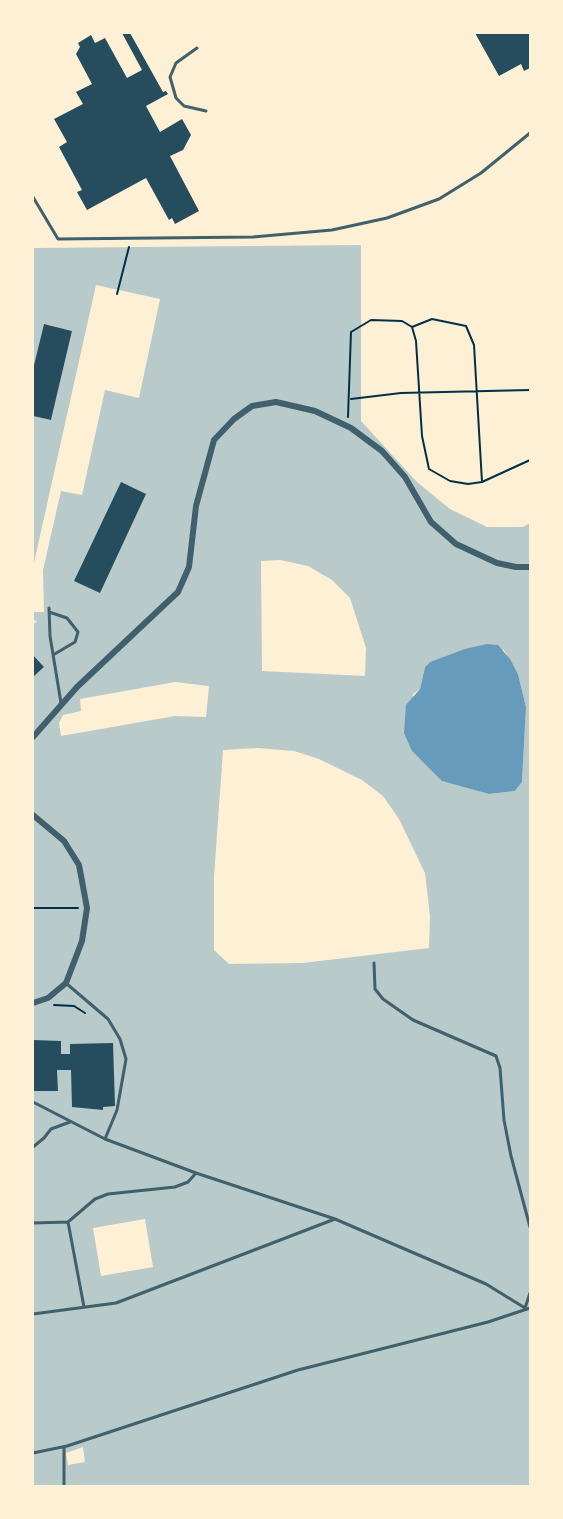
<!DOCTYPE html>
<style>
body{margin:0}
#map{position:relative;width:563px;height:1519px;overflow:hidden;background:#fdf0d5;font-family:Commissioner,sans-serif}
canvas{display:block}
.frame{position:absolute;inset:0;border:34px solid #fdf0d5;pointer-events:none}
</style>
<div id="map">
<canvas width="563" height="1519"></canvas>
<div class="frame"></div>
</div>
<script>
const ctx = document.querySelector('canvas').getContext('2d');
ctx.lineJoin = 'round';
function fill(path, color) { ctx.fillStyle = color; ctx.fill(path, 'evenodd'); }
const poly = rows => new Path2D(rows.map(r => 'M' + r).join(''));
function trace(path, color, width, dash) { ctx.strokeStyle = color; ctx.lineWidth = width; ctx.lineCap = dash ? 'butt' : 'round'; ctx.setLineDash(dash || []); ctx.stroke(path); }
const green = poly([
 [361,245,361,421,417,482,450,509,487,527,523,527,530,523,530,1486,33,1486,33,677,44,667,33,655,33,625,37,621,33,620,33,612,44,612,43,570,61,491,82,495,105,390,139,398,160,299,96,285,33,567,33,416,51,420,72,331,44,324,33,369,33,248],
 [280,560,308,566,332,580,350,598,366,648,365,676,262,671,261,561],
 [504,650,518,674,526,707,522,782,515,791,489,794,443,781,412,751,413,694,420,689,425,667,430,662,442,658],
 [175,682,209,686,206,717,175,716,61,736,59,723,63,715,81,711,80,699],
 [258,748,294,751,319,759,362,780,383,796,399,819,425,873,430,916,429,948,303,963,229,964,214,950,214,877,223,750],
 [145,1219,153,1267,101,1276,93,1228],
 [83,1447,85,1462,68,1465,66,1453]
]);
const water = poly([
 [487,644,498,645,510,659,518,674,526,707,522,782,515,791,489,794,442,781,412,751,404,733,406,705,420,689,425,667,430,662,465,649]
]);
const building = poly([
 [122,33,130,33,163,92,166,91,168,94,146,106,160,132,182,119,191,135,183,150,170,156,199,211,175,224,172,218,169,220,146,178,87,210,77,192,82,190,59,147,67,142,54,119,83,104,76,92,92,84,76,54,80,47,78,43,91,35,95,43,105,38,127,78,142,70],
 [475,33,530,33,530,68,524,71,521,64,499,76],
 [44,324,72,331,51,420,33,416,33,369],
 [121,482,146,494,100,593,74,581],
 [33,655,44,667,33,677],
 [33,1040,61,1041,61,1054,70,1054,70,1044,113,1043,115,1106,103,1107,103,1110,72,1107,71,1070,57,1070,58,1091,33,1091]
]);
const path = poly([
 [117,294,129,247],
 [412,327,416,341,422,436,429,469,450,481,468,484,482,482],
 [351,399,401,393,530,390],
 [348,417,351,332,371,320,402,321,412,327,432,319,466,326,474,345,482,482,530,460],
 [33,903,33,914],
 [34,908,78,908],
 [54,1005,74,1006,85,1013]
]);
const service = poly([
 [197,48,176,63,170,77,176,98,184,106,206,111],
 [33,197,58,239,253,237,332,230,387,218,439,199,481,173,530,133],
 [49,608,50,636,61,703],
 [49,612,67,618,78,632,75,642,53,655],
 [374,963,375,989,383,999,413,1020,496,1056,500,1068,504,1120,511,1156,530,1227],
 [67,984,108,1019,120,1039,126,1059,117,1110,105,1139,196,1173],
 [33,1102,105,1139],
 [33,1147,44,1138,51,1129,70,1122],
 [68,1222,84,1307],
 [33,1223,68,1222,95,1199,108,1194,175,1187,188,1182,196,1173,335,1219,486,1284,525,1308,530,1293],
 [33,1314,116,1303,335,1219],
 [33,1453,67,1446,298,1370,488,1322,530,1308],
 [64,1486,64,1447]
]);
const minor = poly([
 [33,737,77,687,178,592,189,567,196,506,214,440,234,419,252,406,276,402,315,411,351,428,382,451,405,477,431,522,456,544,497,563,516,567,530,567],
 [33,815,64,841,79,865,87,908,82,941,66,983,48,998,33,1003]
]);
fill(green, '#b9caca');
fill(water, '#669bbc');
fill(building, '#264d5e');
trace(path, '#003049', 2);
trace(service, '#3f606c', 3);
trace(minor, '#3f606c', 6);
</script>
